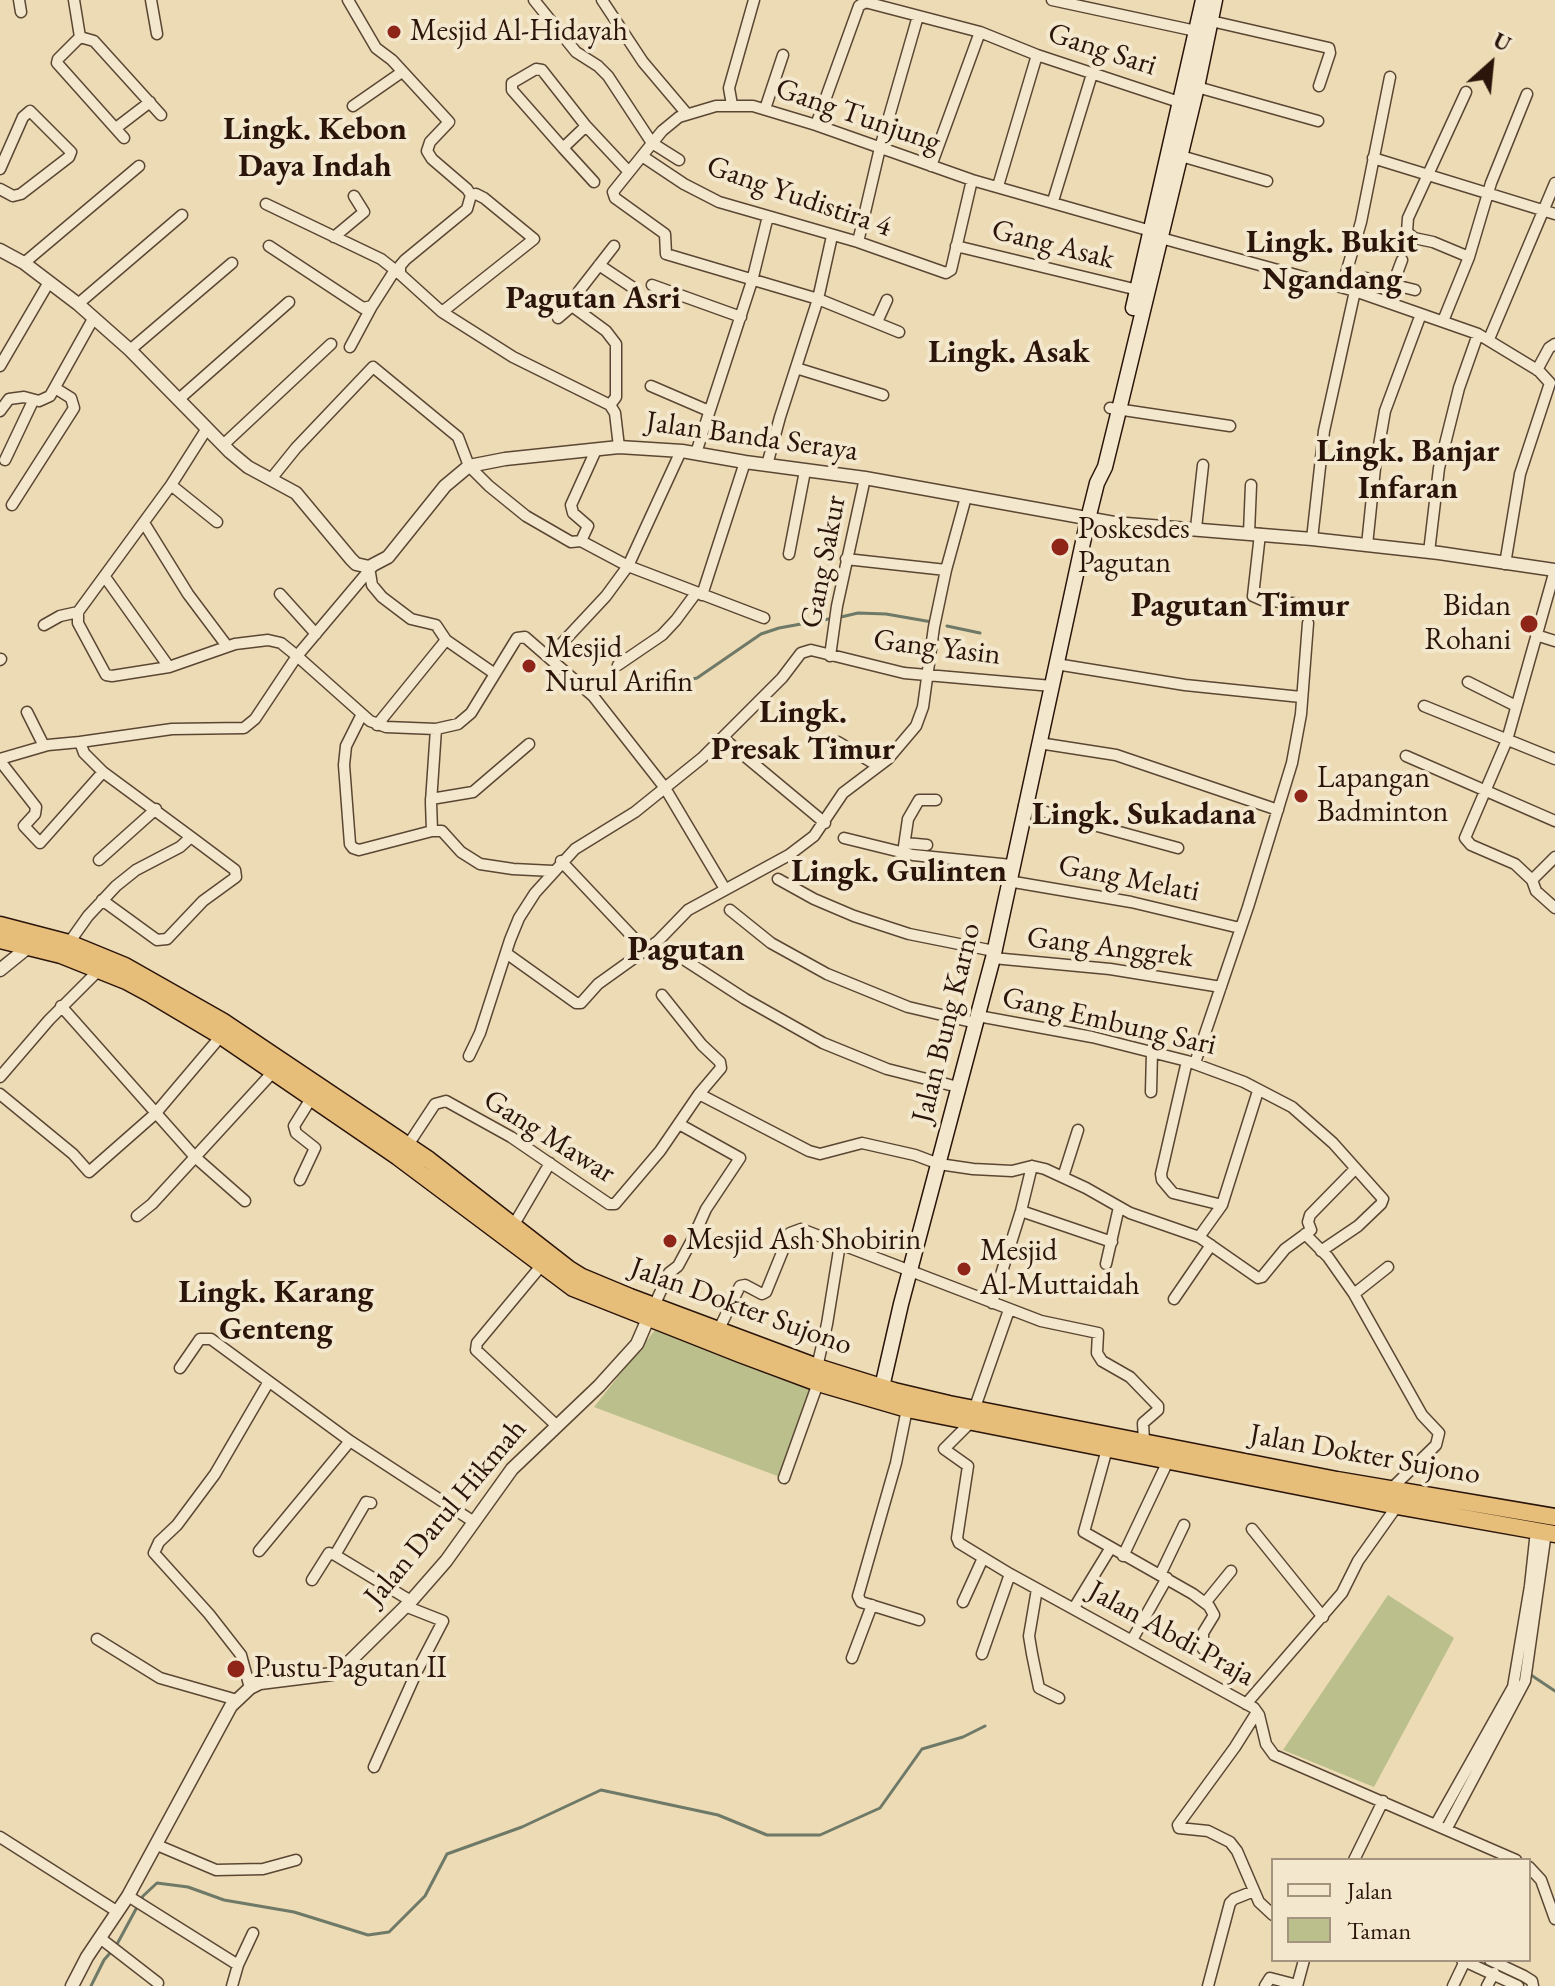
<!DOCTYPE html>
<style>
body{margin:0}
#map{position:relative;width:1555px;height:1986px;overflow:hidden;background:#ecdbb4;font-family:"EB Garamond",serif}
canvas{display:block}
.legend{position:absolute;left:1271px;top:1858px;width:260px;height:104px;box-sizing:border-box;background:#f3e8ce;border:2px solid #a3937f;margin:0;padding:10px 14px;list-style:none;font-size:24px;color:#2b1409}
.legend li{display:flex;align-items:center;gap:16px;height:40px}
.legend b{width:40px;border:2px solid #a3937f}
.north{position:absolute;left:1451px;top:24px;width:80px;height:80px;-webkit-text-stroke:6px #f3e8ce;paint-order:stroke;rotate:27deg;font-size:22px;font-weight:700;line-height:32px;text-align:center;color:#2b1409}
.north::after{content:'';display:block;margin:auto;width:28px;height:36px;background:#2b1409;clip-path:polygon(50% 0,100% 100%,50% 72%,0 100%)}
</style>
<div id="map">
<canvas width="1555" height="1986"></canvas>
<ul class="legend">
<li><b style="height:10px;background:#f3e8ce"></b>Jalan</li>
<li><b style="height:22px;background:#babf8b"></b>Taman</li>
</ul>
<div class="north">U</div>
</div>
<script>
const ctx = document.querySelector('canvas').getContext('2d');
ctx.lineJoin = 'round';
function fill(path, color) { ctx.fillStyle = color; ctx.fill(path, 'evenodd'); }
const poly = rows => new Path2D(rows.map(r => 'M' + r).join(''));
function trace(path, color, width, dash) { ctx.strokeStyle = color; ctx.lineWidth = width; ctx.lineCap = dash ? 'butt' : 'round'; ctx.setLineDash(dash || []); ctx.stroke(path); }
function write(font, color, halo, rows, align = 'center') {
  ctx.font = font + ' "EB Garamond",serif'; ctx.lineWidth = 8; ctx.setLineDash([]); ctx.textBaseline = 'middle'; ctx.strokeStyle = halo; ctx.fillStyle = color; for (const [text, x, y, turn = 0] of rows) {
    ctx.save(); ctx.translate(x, y); ctx.rotate((+turn || 0) * Math.PI / 180); ctx.textAlign = isNaN(turn) ? turn : align; if (halo) ctx.strokeText(text, 0, 0); ctx.fillText(text, 0, 0); ctx.restore();
  }
}
const green = poly([
 [655,1330,813,1388,780,1477,594,1407],
 [1388,1595,1454,1638,1374,1787,1283,1750]
]);
const stream = poly([
 [841,617,858,613,886,614,932,622],
 [947,626,980,633],
 [654,685,665,685,697,678,761,634,779,628,834,618],
 [1528,1673,1555,1691],
 [116,1946,143,1896,157,1883,188,1887,224,1900,294,1912,368,1935,389,1932,425,1896,447,1854,522,1827,601,1790,718,1815,767,1835,820,1835,880,1808,922,1749,963,1737,985,1726],
 [91,1986,104,1960,111,1952]
]);
const minor = poly([
 [19,0,21,12],
 [74,0,80,37,58,59,57,63,124,138],
 [151,0,157,34],
 [348,0,376,48,392,60,449,122,430,142,427,151,432,159,467,189,471,195,467,209,405,260,400,266,400,274,442,312,513,357,610,405,615,413,619,447],
 [534,0,576,52,598,66,608,76,652,143,679,160],
 [602,0,643,62,687,114],
 [1052,0,1196,31],
 [1211,21,1329,48,1330,53,1319,86],
 [80,37,94,41,161,115],
 [1197,87,1318,121],
 [1466,92,1408,218,1407,232,1414,238,1433,242,1469,257],
 [732,105,729,88,754,0],
 [353,106,402,72],
 [765,109,783,55],
 [816,125,859,6,865,2,980,32,1037,55,1179,102],
 [586,126,563,148,512,90,512,83,536,69,542,70,586,126,629,172],
 [116,128,150,102],
 [563,148,594,182],
 [642,156,684,184,719,202,858,242,946,273,951,270,972,180],
 [1181,156,1267,181],
 [1373,158,1555,214],
 [931,166,980,32],
 [0,169,23,117,30,111,71,152,69,157,21,194,13,196,0,189],
 [998,186,1037,55],
 [1053,201,1092,74],
 [266,204,381,259,395,270],
 [334,237,364,212,354,196],
 [858,242,880,148,918,16],
 [269,246,363,308,372,306,395,270,399,269],
 [956,246,1138,290],
 [24,263,139,166],
 [599,265,632,287],
 [1393,284,1402,260],
 [652,285,741,317],
 [1342,287,1361,222,1390,77],
 [1359,292,1362,281,1366,278,1415,290],
 [78,304,182,215],
 [442,312,534,239,484,198,476,194,471,195],
 [558,318,572,306],
 [1443,321,1469,257,1491,183,1527,94],
 [877,322,887,300],
 [899,332,818,299,666,254,665,234,615,198,613,192,662,131,679,117,716,106,753,106,816,125,972,180,1151,231,1161,238,1179,243,1355,291,1478,334,1539,371,1550,383,1520,474,1505,564],
 [1489,339,1555,183],
 [350,347,372,306],
 [130,350,232,263],
 [0,366,49,282],
 [796,368,883,395],
 [1537,370,1549,348,1555,344],
 [651,386,709,411],
 [179,399,289,302],
 [610,405,616,397,616,344,606,331,572,306,579,291,614,246],
 [1110,408,1230,426],
 [0,411,9,399,24,397,39,401,50,396,93,319],
 [206,430,171,485,78,612,78,623,106,675,112,676,169,667,235,644,268,640,281,643,297,656,370,721,386,727,436,729,458,724,471,713,517,638,525,637,593,696,665,788,725,889],
 [223,445,331,344],
 [696,453,752,281,768,216],
 [5,460,33,401],
 [767,465,780,417,818,299,832,236],
 [271,479,296,448,373,367,458,437,469,466,489,486,526,516,571,542,581,541,628,566,764,618],
 [171,485,217,522],
 [12,505,74,408,71,398,55,388],
 [144,523,188,594,227,646],
 [1196,528,1203,465],
 [1249,533,1251,485],
 [1260,534,1253,596,1262,600,1301,604],
 [1312,539,1324,431,1355,291],
 [581,541,588,526,573,513,571,505,596,450],
 [1367,545,1375,468,1385,411,1421,314],
 [1429,552,1439,468,1459,388,1478,334],
 [789,554,805,471],
 [846,559,946,570],
 [1555,570,1507,740,1465,838,1471,845,1515,864,1532,880,1555,857],
 [370,573,372,585,382,597,411,619,436,625,446,640,495,674],
 [105,577,169,667],
 [280,594,316,634],
 [702,595,745,462],
 [44,625,60,616,78,612],
 [1536,635,1555,641],
 [550,656,606,596,628,566,681,451],
 [830,656,837,606,865,478],
 [0,660,1,659],
 [1056,664,1185,685,1301,697],
 [618,665,662,635,676,620,696,593],
 [1468,682,1516,706],
 [1424,706,1555,759],
 [27,712,44,746],
 [361,716,346,746,344,765,350,844,353,848,359,850,432,831,442,831,461,852,480,864,513,869,553,871],
 [377,725,446,640],
 [723,738,825,823],
 [838,742,878,766],
 [1039,743,1116,755,1278,810],
 [1406,756,1555,821],
 [0,759,48,745,80,742],
 [0,761,36,807,35,814,24,826,40,843,103,772],
 [431,799,473,792,529,744],
 [1024,806,1178,848],
 [432,831,431,802,436,729],
 [844,838,913,855,1011,865],
 [905,843,927,845],
 [903,853,908,819,919,800,936,800],
 [99,860,156,809],
 [561,861,646,951],
 [778,879,814,899,854,916,909,934,994,951],
 [1532,880,1536,891,1555,908],
 [1008,881,1131,902,1240,928],
 [102,900,157,940,167,939,203,901,236,877,235,870,191,837],
 [730,910,771,943,827,974,908,1007,976,1023],
 [66,947,88,916,116,886,136,870,180,847,191,837,103,772,84,753,80,742,172,729,244,728,255,719,297,656,372,567],
 [506,953,576,1003,581,1003,598,984,658,941,688,910,789,855,814,836,843,793,888,759,916,726,923,707,934,627,946,570,966,497],
 [674,953,745,999,823,1043,887,1069,958,1087],
 [993,958,1110,969,1221,987],
 [61,1006,195,1157,245,1201],
 [978,1016,1092,1037,1187,1061,1244,1082,1292,1107,1333,1143,1383,1199,1381,1204,1358,1226,1321,1251],
 [469,1056,480,1033,510,940,519,918,535,893,575,849,635,812,702,758,782,678,801,653,811,650,904,673,1052,686],
 [1187,1061,1161,1174,1162,1180,1173,1193,1222,1205],
 [1195,1063,1248,907,1292,763,1301,714,1308,623],
 [0,1077,49,1020,99,970],
 [1151,1092,1152,1051],
 [0,1094,73,1154,89,1172,155,1114,221,1036],
 [699,1094,809,1151,820,1154,862,1143,915,1155,939,1164,973,1169,1012,1171,1032,1166,1045,1169,1086,1188,1130,1213,1199,1237,1258,1278,1262,1277,1285,1249,1311,1230,1308,1222,1310,1215,1355,1169],
 [408,1145,435,1104,446,1101,511,1137,609,1204,615,1204,660,1151,699,1094,721,1068,720,1062,702,1045,662,995],
 [1063,1177,1078,1130],
 [300,1180,315,1148,296,1133,294,1126,312,1097],
 [1021,1211,1112,1242],
 [137,1216,152,1204,273,1072],
 [513,1226,550,1163],
 [1305,1234,1328,1257,1354,1294,1422,1415,1439,1433,1436,1445,1391,1489],
 [1199,1237,1222,1205,1258,1091],
 [1106,1264,1119,1207],
 [541,1266,477,1343,476,1350,556,1425],
 [1354,1294,1388,1267],
 [1174,1299,1211,1245],
 [992,1303,1021,1211,1032,1166],
 [654,1306,669,1273,678,1266,692,1240,706,1209,740,1158,679,1124],
 [719,1329,740,1286,745,1285,762,1294,766,1292,790,1233,801,1229,1041,1321,1098,1333,1097,1353,1102,1361,1130,1377,1158,1406,1158,1410,1143,1423,1144,1441],
 [817,1367,827,1324,840,1244],
 [180,1368,200,1339,211,1339,350,1441,474,1522],
 [907,1409,896,1463,858,1596,861,1602,919,1620],
 [974,1410,1009,1310],
 [970,1423,944,1449,968,1466,957,1538,959,1543,1010,1574,1254,1708,1259,1715,1266,1744,1274,1755,1516,1860],
 [1107,1449,1084,1532,1193,1594,1209,1606,1214,1615,1203,1633,1203,1649],
 [784,1478,818,1383],
 [1252,1529,1323,1617],
 [259,1551,350,1441],
 [335,1555,411,1601],
 [1123,1556,1168,1461],
 [1160,1575,1184,1525],
 [312,1580,329,1553,335,1555,366,1502,371,1503],
 [1037,1589,1029,1636,1032,1654,1039,1688,1059,1698],
 [963,1602,983,1558],
 [1205,1603,1231,1571],
 [1074,1608,1110,1549],
 [97,1639,160,1678,237,1700],
 [1132,1640,1167,1578],
 [982,1654,1010,1574],
 [852,1658,872,1605],
 [250,1688,241,1655,209,1614,154,1553,159,1542,177,1525,215,1474,268,1383],
 [1246,1704,1342,1593,1358,1561,1397,1506],
 [1257,1712,1235,1747,1178,1825,1179,1828,1208,1831,1230,1842,1237,1851,1259,1902,1273,1915],
 [374,1767,417,1671,443,1621,405,1606],
 [1436,1824,1513,1687,1530,1586,1536,1531],
 [1447,1828,1525,1681,1546,1532],
 [0,1837,118,1912],
 [157,1845,216,1870,263,1869,296,1860],
 [1354,1860,1383,1801],
 [1529,1867,1541,1880,1555,1919],
 [128,1896,238,1965,232,1986],
 [100,1938,158,1983],
 [1462,1960,1518,1986],
 [1490,1960,1524,1976,1532,1981,1533,1986],
 [238,1965,253,1933],
 [1208,1986,1230,1903,1234,1899,1254,1891],
 [1265,1986,1270,1978,1297,1985],
 [1297,1986,1304,1960],
 [1453,1986,1465,1961],
 [1487,1986,1494,1973]
]);
const tertiary = poly([
 [0,250,24,263,78,304,130,350,230,452,248,467,296,493,351,559,356,564,369,567,388,557,445,486,469,466,505,459,619,447,682,451,745,462,865,478,1114,523,1312,539,1439,553,1555,570],
 [0,970,32,944],
 [72,1986,87,1957,128,1896,231,1706,250,1688,260,1683,332,1674,346,1665,411,1601,446,1561,512,1469,599,1386,637,1344,651,1312]
]);
const secondary = poly([
 [1133,308,1203,0],
 [882,1387,901,1304,993,958,1088,519,1097,483,1105,467,1119,410,1197,87,1215,0]
]);
const trunk = poly([
 [0,925,69,943,125,966,222,1021,429,1160,569,1269,582,1277,630,1297,817,1367,894,1391,949,1404,1337,1480,1555,1517],
 [0,940,61,955,126,981,152,995,221,1036,398,1157,573,1288,740,1354,818,1383,907,1409,1397,1506,1555,1534]
]);
const markers = [
 [394,32,8,"#8f2418"],
 [1060,547,10,"#8f2418"],
 [1529,624,10,"#8f2418"],
 [529,666,8,"#8f2418"],
 [1301,796,8,"#8f2418"],
 [670,1241,8,"#8f2418"],
 [964,1269,8,"#8f2418"],
 [236,1669,10,"#8f2418"]
];
const poiNames = [
 ["Mesjid Al-Hidayah",410,32],
 ["Poskesdes",1078,530],
 ["Pagutan",1078,564],
 ["Bidan",1511,607,"right"],
 ["Rohani",1511,641,"right"],
 ["Mesjid",545,649],
 ["Nurul Arifin",545,683],
 ["Lapangan",1317,779],
 ["Badminton",1317,813],
 ["Mesjid Ash Shobirin",686,1241],
 ["Mesjid",980,1252],
 ["Al-Muttaidah",980,1286],
 ["Pustu Pagutan II",254,1669]
];
const streetNames = [
 ["Gang Sari",1102,50,18],
 ["Gang Tunjung",858,116,19],
 ["Gang Yudistira 4",799,197,19],
 ["Gang Asak",1053,245,14],
 ["Jalan Banda Seraya",752,437,8],
 ["Gang Sakur",824,562,-79],
 ["Gang Yasin",937,648,7],
 ["Gang Melati",1129,879,11],
 ["Gang Anggrek",1110,948,7],
 ["Gang Embung Sari",1109,1022,13],
 ["Jalan Bung Karno",947,1023,-76],
 ["Gang Mawar",549,1137,32],
 ["Jalan Dokter Sujono",741,1307,20],
 ["Jalan Dokter Sujono",1365,1455,10],
 ["Jalan Darul Hikmah",446,1513,-50],
 ["Jalan Abdi Praja",1171,1634,29]
];
const neighbourhoodNames = [
 ["Lingk. Kebon",315,130],
 ["Daya Indah",315,167],
 ["Lingk. Bukit",1332,243],
 ["Ngandang",1332,280],
 ["Pagutan Asri",593,299],
 ["Lingk. Asak",1009,353],
 ["Lingk. Banjar",1408,452],
 ["Infaran",1408,489],
 ["Lingk.",803,713],
 ["Presak Timur",803,750],
 ["Lingk. Sukadana",1144,815],
 ["Lingk. Gulinten",899,872],
 ["Lingk. Karang",276,1293],
 ["Genteng",276,1330]
];
const quarterNames = [
 ["Pagutan Timur",1240,607],
 ["Pagutan",686,951]
];
fill(green, '#babf8b');
trace(stream, '#6e7968', 3);
trace(minor, '#5b4634', 13);
trace(tertiary, '#5b4634', 15);
trace(secondary, '#2b1409', 17);
trace(trunk, '#2b1409', 19);
trace(minor, '#f3e8ce', 10);
trace(tertiary, '#f3e8ce', 12);
trace(secondary, '#f3e8ce', 14);
trace(trunk, '#e6be7a', 16);
for (const [x, y, r, color] of markers) { const dot = new Path2D(); dot.arc(x, y, r, 0, 2 * Math.PI); ctx.fillStyle = color; ctx.fill(dot); trace(dot, '#f3e8ce', 3); }
write('30px', '#2b1409', '#f3e8ce', poiNames, 'left');
write('30px', '#2b1409', '#f3e8ce', streetNames);
write('bold 32px', '#2b1409', '#f3e8ce', neighbourhoodNames);
write('bold 34px', '#2b1409', '#f3e8ce', quarterNames);
</script>
